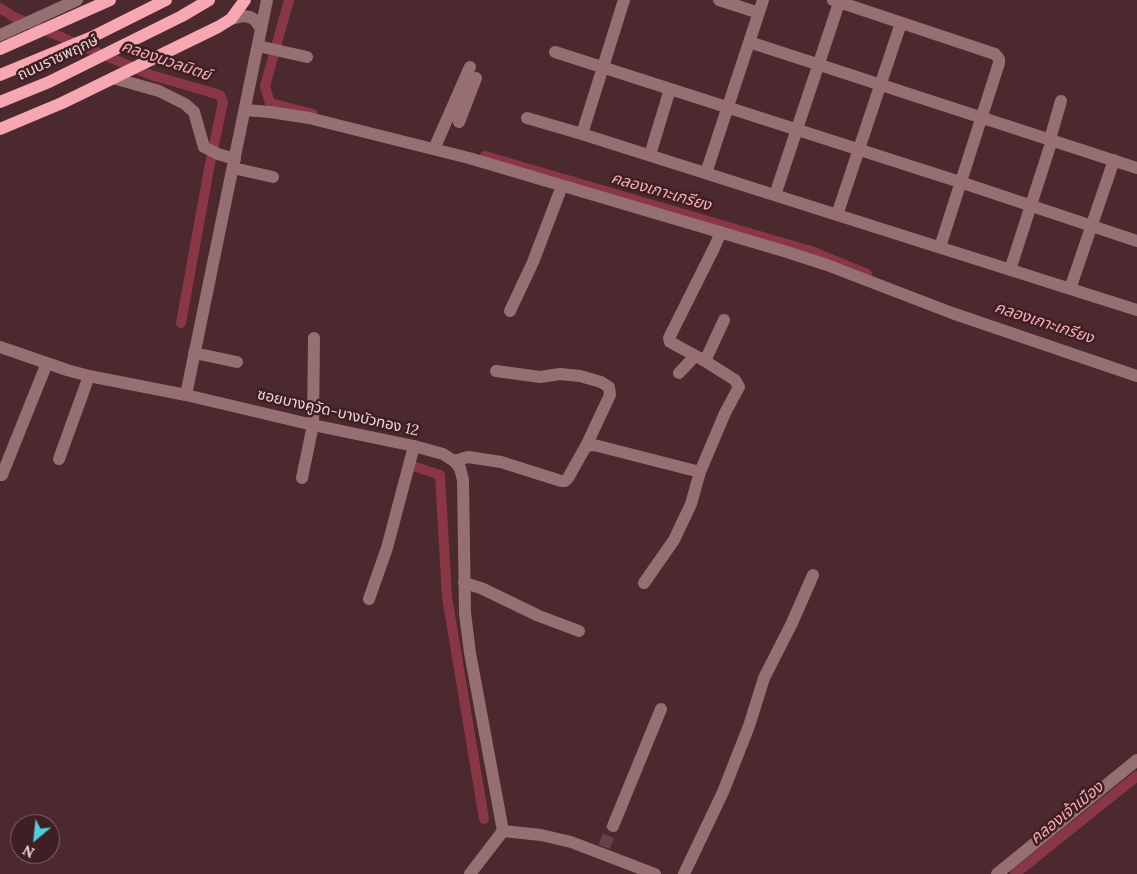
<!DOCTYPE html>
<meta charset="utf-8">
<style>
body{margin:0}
#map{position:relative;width:1137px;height:874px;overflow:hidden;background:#4b292e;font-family:Lora,serif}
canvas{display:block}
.north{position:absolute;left:10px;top:814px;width:50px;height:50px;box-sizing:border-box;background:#3f1f24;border:1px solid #85696c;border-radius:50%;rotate:208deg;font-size:14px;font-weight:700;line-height:20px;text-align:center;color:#edd7d9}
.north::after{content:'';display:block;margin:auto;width:18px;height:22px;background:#53cbdb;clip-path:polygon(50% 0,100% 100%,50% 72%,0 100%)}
</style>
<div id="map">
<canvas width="1137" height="874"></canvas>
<div class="north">N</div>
</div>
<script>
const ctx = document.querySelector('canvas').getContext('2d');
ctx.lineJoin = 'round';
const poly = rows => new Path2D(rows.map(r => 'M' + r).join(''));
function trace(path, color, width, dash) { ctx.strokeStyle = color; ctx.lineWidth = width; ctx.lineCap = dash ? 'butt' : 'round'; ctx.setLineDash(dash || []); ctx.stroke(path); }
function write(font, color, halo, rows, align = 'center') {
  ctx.font = font + ' Lora,"Noto Sans Thai",serif'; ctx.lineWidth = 5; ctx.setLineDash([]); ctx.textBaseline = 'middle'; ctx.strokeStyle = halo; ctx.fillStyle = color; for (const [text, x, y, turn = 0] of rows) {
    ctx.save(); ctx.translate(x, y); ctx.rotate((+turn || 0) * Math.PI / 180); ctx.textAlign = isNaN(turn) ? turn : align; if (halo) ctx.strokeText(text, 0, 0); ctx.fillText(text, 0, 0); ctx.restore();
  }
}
const canal = poly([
 [289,0,265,86,270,103,313,114],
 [0,8,14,17,151,75,220,95,223,102,209,169,181,323],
 [485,156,811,251,867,274],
 [413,466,440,475,447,597,484,819],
 [1015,874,1137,776]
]);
const minorTunnel = poly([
 [604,847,613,826]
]);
const minor = poly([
 [267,0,186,395,313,425,414,446,443,454,454,461,460,468,463,480,465,613,470,653,503,831,470,874],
 [719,0,759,13],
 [833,0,995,54,999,59,999,63,940,247],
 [231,19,243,16,250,17,255,20,261,29],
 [0,35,77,0],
 [749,42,1137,168],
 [258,46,307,57],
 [555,52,960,182,1137,241],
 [113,78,159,91,185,104,194,112,204,147,218,154,235,159],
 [245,110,270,112,309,118,469,158,787,252,827,265,952,313,1137,376],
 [527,118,582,134,1137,310],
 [459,122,476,78],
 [582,134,624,0],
 [1050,139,1061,101],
 [434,149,470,67],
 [650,155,670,89],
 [233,168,273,177],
 [706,173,763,0],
 [775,195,840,0],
 [837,215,901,23],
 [1010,270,1052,140],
 [1070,289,1114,160],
 [510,311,533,262,562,186],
 [0,347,67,370,89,376,186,395],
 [194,353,237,362],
 [705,361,724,320],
 [496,371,540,377,560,374,580,376,601,382,609,387,610,395,586,446],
 [679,373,695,356],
 [59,459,89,376],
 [454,461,468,457,501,462,561,481,565,481,568,478,586,446,594,445,700,472],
 [2,475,47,363],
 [302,478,313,425,314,338],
 [464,583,481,588,539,616,579,631],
 [644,583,674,540,691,504,700,472,725,413,739,387,735,380,705,361,672,343,670,342,669,338,715,246,721,232],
 [369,599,387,548,414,446],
 [613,826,661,709],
 [503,831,541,835,571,842,655,874],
 [684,874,723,792,749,726,764,678,792,623,813,575],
 [997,874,1137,760]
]);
const major = poly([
 [0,49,110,0],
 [0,75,92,37,166,0],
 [0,102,49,82,182,16,209,0],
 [0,129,62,103,218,27,231,19,245,0]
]);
const streetNames = [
 ["ถนนราชพฤกษ์",58,58,-25],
 ["ซอยบางคูวัด-บางบัวทอง 12",338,413,13]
];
const waterNames = [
 ["คลองนวลนิตย์",166,61,19],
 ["คลองเกาะเกรียง",661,192,16],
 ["คลองเกาะเกรียง",1044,323,18],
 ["คลองเจ้าเมือง",1067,813,-39]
];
trace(canal, '#893747', 10);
trace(minorTunnel, '#634348', 12, [12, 6]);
trace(minor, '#966f73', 12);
trace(major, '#f7a7b1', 12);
write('15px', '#edd7d9', '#3f1f24', streetNames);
write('italic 16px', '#f7aeb7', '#3f1f24', waterNames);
</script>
